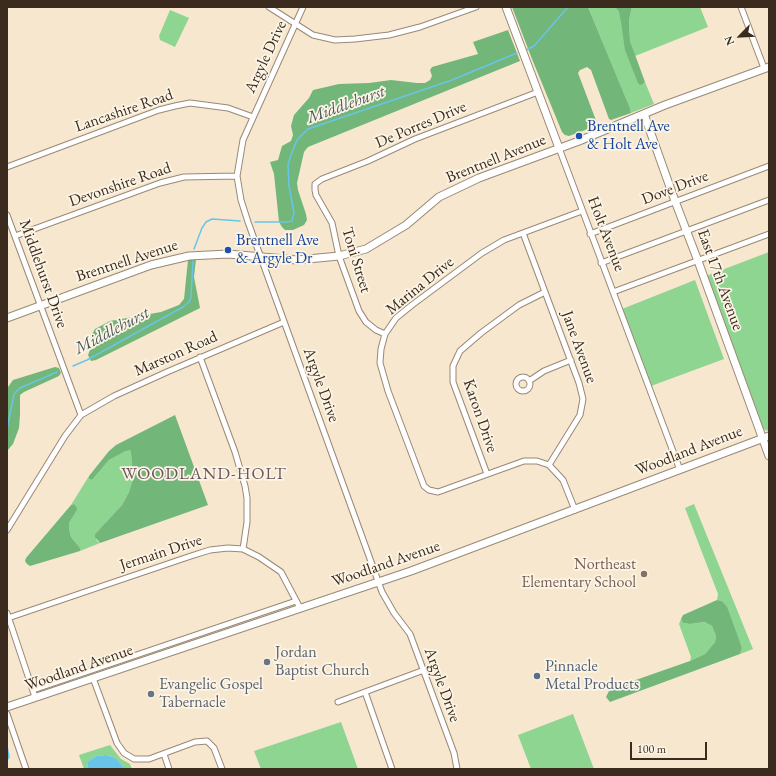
<!DOCTYPE html>
<style>
body{margin:0}
#map{position:relative;width:776px;height:776px;overflow:hidden;background:#f7e7cf;font-family:"EB Garamond",serif}
canvas{display:block}
.frame{position:absolute;inset:0;border:8px solid #3b2a1e;pointer-events:none}
.north{position:absolute;left:720px;top:16px;width:40px;height:40px;-webkit-text-stroke:3px #fcf5e5;paint-order:stroke;rotate:246deg;font-size:11px;font-weight:700;line-height:16px;text-align:center;color:#3b2a1e}
.north::after{content:'';display:block;margin:auto;width:14px;height:18px;background:#3b2a1e;clip-path:polygon(50% 0,100% 100%,50% 72%,0 100%)}
.scale{position:absolute;left:630px;top:742px;width:77px;height:18px;box-sizing:border-box;border:2px solid #3b2a1e;border-top:0;padding-left:5px;font-size:12px;line-height:14px;white-space:nowrap;color:#3b2a1e;-webkit-text-stroke:3px #fcf5e5;paint-order:stroke}
</style>
<div id="map">
<canvas width="776" height="776"></canvas>
<div class="frame"></div>
<div class="north">N</div>
<div class="scale">100 m</div>
</div>
<script>
const ctx = document.querySelector('canvas').getContext('2d');
ctx.lineJoin = 'round';
function fill(path, color) { ctx.fillStyle = color; ctx.fill(path, 'evenodd'); }
const poly = rows => new Path2D(rows.map(r => 'M' + r).join(''));
function trace(path, color, width, dash) { ctx.strokeStyle = color; ctx.lineWidth = width; ctx.lineCap = dash ? 'butt' : 'round'; ctx.setLineDash(dash || []); ctx.stroke(path); }
function write(font, color, halo, rows, align = 'center') {
  ctx.font = font + ' "EB Garamond",serif'; ctx.lineWidth = 3.5; ctx.setLineDash([]); ctx.textBaseline = 'middle'; ctx.strokeStyle = halo; ctx.fillStyle = color; for (const [text, x, y, turn = 0] of rows) {
    ctx.save(); ctx.translate(x, y); ctx.rotate((+turn || 0) * Math.PI / 180); ctx.textAlign = isNaN(turn) ? turn : align; if (halo) ctx.strokeText(text, 0, 0); ctx.fillText(text, 0, 0); ctx.restore();
  }
}
const green = poly([
 [588,7,615,7,619,12,643,84,645,82,654,104,631,113,630,108],
 [632,7,700,7,708,27,635,56,630,41,629,20],
 [170,10,189,18,175,47,160,40,159,36],
 [769,252,769,431,765,430,760,425,706,276],
 [695,280,724,359,651,386,622,309],
 [125,450,130,450,131,453,133,479,129,492,122,505,95,534,97,541,100,543,80,551,80,548,71,537,69,529,69,523,76,512,74,504,71,505,89,476,89,479,92,480,109,460],
 [694,504,753,649,740,654,742,648,722,601,717,600,718,594,685,508],
 [681,619,683,623,690,624,706,622,712,626,716,636,715,642,705,654,690,661,691,657,679,624],
 [573,714,594,769,531,769,518,735],
 [341,722,358,769,261,769,254,751],
 [110,745,121,759,130,764,132,769,125,769,116,758,106,755,96,756,87,762,88,769,84,769,79,755]
]);
const forest = poly([
 [512,7,588,7,630,108,631,113,611,120,609,119,591,70,587,67,580,70,578,73,597,123,596,126,569,136,565,135,562,132,532,59],
 [615,7,632,7,629,20,630,41,645,82,643,84,640,85,638,83,625,50,621,22,619,12],
 [508,30,520,61,308,147,304,152,297,183,298,190,306,214,307,220,304,225,293,230,285,230,282,227,279,222,274,174,270,162,278,160,282,146,291,141,293,135,291,126,294,115,309,98,313,90,339,84,369,83,391,80,417,83,425,83,430,80,432,76,430,70,432,67,478,54,473,42],
 [196,259,194,277,200,308,96,360,91,361,88,355,90,350,95,348,92,334,95,329,110,321,161,312,179,305,184,299,188,260],
 [55,367,59,368,61,373,59,376,24,392,20,395,20,415,19,428,13,444,7,451,8,387,13,380],
 [175,415,208,505,100,543,95,537,95,534,122,505,129,492,133,479,131,453,130,450,125,451,109,460,92,480,89,479,89,476,109,451,116,445],
 [74,504,77,508,76,512,69,523,69,529,71,537,80,548,80,551,30,566,27,564,25,561,26,558,71,505],
 [717,600,722,601,727,607,742,648,740,654,610,702,606,697,610,689,690,661,705,654,715,642,716,636,712,626,705,622,690,624,683,623,681,619,683,615]
]);
const water = poly([
 [106,755,116,758,125,769,88,769,87,762,96,756]
]);
const stream = poly([
 [526,50,534,46,568,7],
 [255,222,286,222,292,221,294,213,289,186,288,165,291,155,297,140,308,129,452,80,517,53],
 [194,249,202,228,206,222,212,219,240,221],
 [73,366,87,360,183,307,189,302,191,297,193,260],
 [7,429,14,394,20,388,57,372],
 [7,746,9,757,7,760]
]);
const street = poly([
 [269,7,313,35,335,40,355,39,389,35,420,27,476,7],
 [303,7,243,140,237,176,241,200,248,222,382,592,394,613,410,634,454,753,457,769],
 [741,7,764,68],
 [559,148,680,470],
 [7,167,159,110,175,106,190,103,228,108,253,117],
 [7,215,81,415,65,436,7,530],
 [523,233,579,383,583,399,580,415,549,465],
 [590,234,769,166],
 [15,236,160,183,184,177,237,176],
 [601,263,769,200],
 [613,292,769,234],
 [385,334,376,330,366,322,359,311,339,256,332,223,316,195,315,190,315,184,322,179,368,161,415,139,538,92],
 [200,357,235,452,245,486,247,498,247,522,243,549],
 '516 384a7 7 0 1 1 14 0a7 7 0 1 1-14 0Z',
 [529,381,544,371,571,360],
 [81,415,114,396,167,372,284,322],
 [487,474,453,382,453,366,460,351,481,333,519,305,545,292],
 [575,510,563,480,549,465,537,461,524,461,438,492,429,490,424,486,388,391,380,363,381,349,385,334,396,318,412,305,482,253,504,240,582,211],
 [7,613,35,697],
 [8,618,191,556,210,550,228,548,243,549,259,557,281,572,300,608],
 [93,678,117,743,124,753,134,759,149,759,195,742,207,741,214,748,222,769],
 [33,690,296,601],
 [365,692,392,769],
 [338,702,424,670],
 [7,714,26,769],
 [164,754,169,769]
]);
const secondary = poly([
 [506,7,559,148],
 [644,114,675,201,698,261,769,456],
 [7,318,151,265,189,256,228,254,297,260,339,256,366,249,406,225,439,197,479,178,579,141,665,105,769,67],
 [7,707,411,571,769,436]
]);
const markers = [
 [579,136,4,"#1a4fb4"],
 [228,250,4,"#1a4fb4"],
 [644,574,4,"#8d6e63"],
 [267,662,4,"#6b7280"],
 [537,676,4,"#5c6f8a"],
 [151,694,4,"#6b7280"]
];
const streetNames = [
 ["Argyle Drive",266,57,-65],
 ["Lancashire Road",124,111,-19],
 ["De Porres Drive",421,125,-23],
 ["Brentnell Avenue",496,159,-22],
 ["Devonshire Road",120,185,-19],
 ["Dove Drive",675,188,-21],
 ["Holt Avenue",606,234,69],
 ["Toni Street",356,260,73],
 ["Brentnell Avenue",127,261,-18],
 ["Middlehurst Drive",43,274,70],
 ["East 17th Avenue",720,280,70],
 ["Marina Drive",420,286,-39],
 ["Jane Avenue",579,347,70],
 ["Marston Road",176,354,-24],
 ["Argyle Drive",321,385,70],
 ["Karon Drive",480,416,71],
 ["Woodland Avenue",689,451,-21],
 ["Jermain Drive",161,553,-18],
 ["Woodland Avenue",386,564,-19],
 ["Woodland Avenue",79,668,-19],
 ["Argyle Drive",442,685,70]
];
const transitNames = [
 ["Brentnell Ave",587,127],
 ["& Holt Ave",587,145],
 ["Brentnell Ave",236,241],
 ["& Argyle Dr",236,259]
];
const educationNames = [
 ["Northeast",636,565],
 ["Elementary School",636,583]
];
const worshipNames = [
 ["Jordan",275,653],
 ["Baptist Church",275,671],
 ["Evangelic Gospel",159,685],
 ["Tabernacle",159,703]
];
const serviceNames = [
 ["Pinnacle",545,667],
 ["Metal Products",545,685]
];
const waterNames = [
 ["Middlehurst",346,105,-20],
 ["Middlehurst",112,331,-28]
];
const neighbourhoodNames = [
 ["WOODLAND-HOLT",204,474]
];
fill(green, '#8dd590');
fill(forest, '#72b67a');
fill(water, '#69c5e7');
trace(stream, '#69c5e7', 1.5);
trace(street, '#998876', 7);
trace(secondary, '#998876', 9);
trace(street, '#fff', 5);
trace(secondary, '#fff', 7);
for (const [x, y, r, color] of markers) { const dot = new Path2D(); dot.arc(x, y, r, 0, 2 * Math.PI); ctx.fillStyle = color; ctx.fill(dot); trace(dot, '#fcf5e5', 1.5); }
write('16px', '#3b2a1e', '#fcf5e5', streetNames);
write('16px', '#164399', '#fcf5e5', transitNames, 'left');
write('16px', '#785e54', '#fcf5e5', educationNames, 'right');
write('16px', '#5b616d', '#fcf5e5', worshipNames, 'left');
write('16px', '#4e5e75', '#fcf5e5', serviceNames, 'left');
write('italic 17px', '#49585a', '#fcf5e5', waterNames);
ctx.letterSpacing = '1px';
write('17px', '#6a555d', '#fcf5e5', neighbourhoodNames);
ctx.letterSpacing = '0px';
</script>
